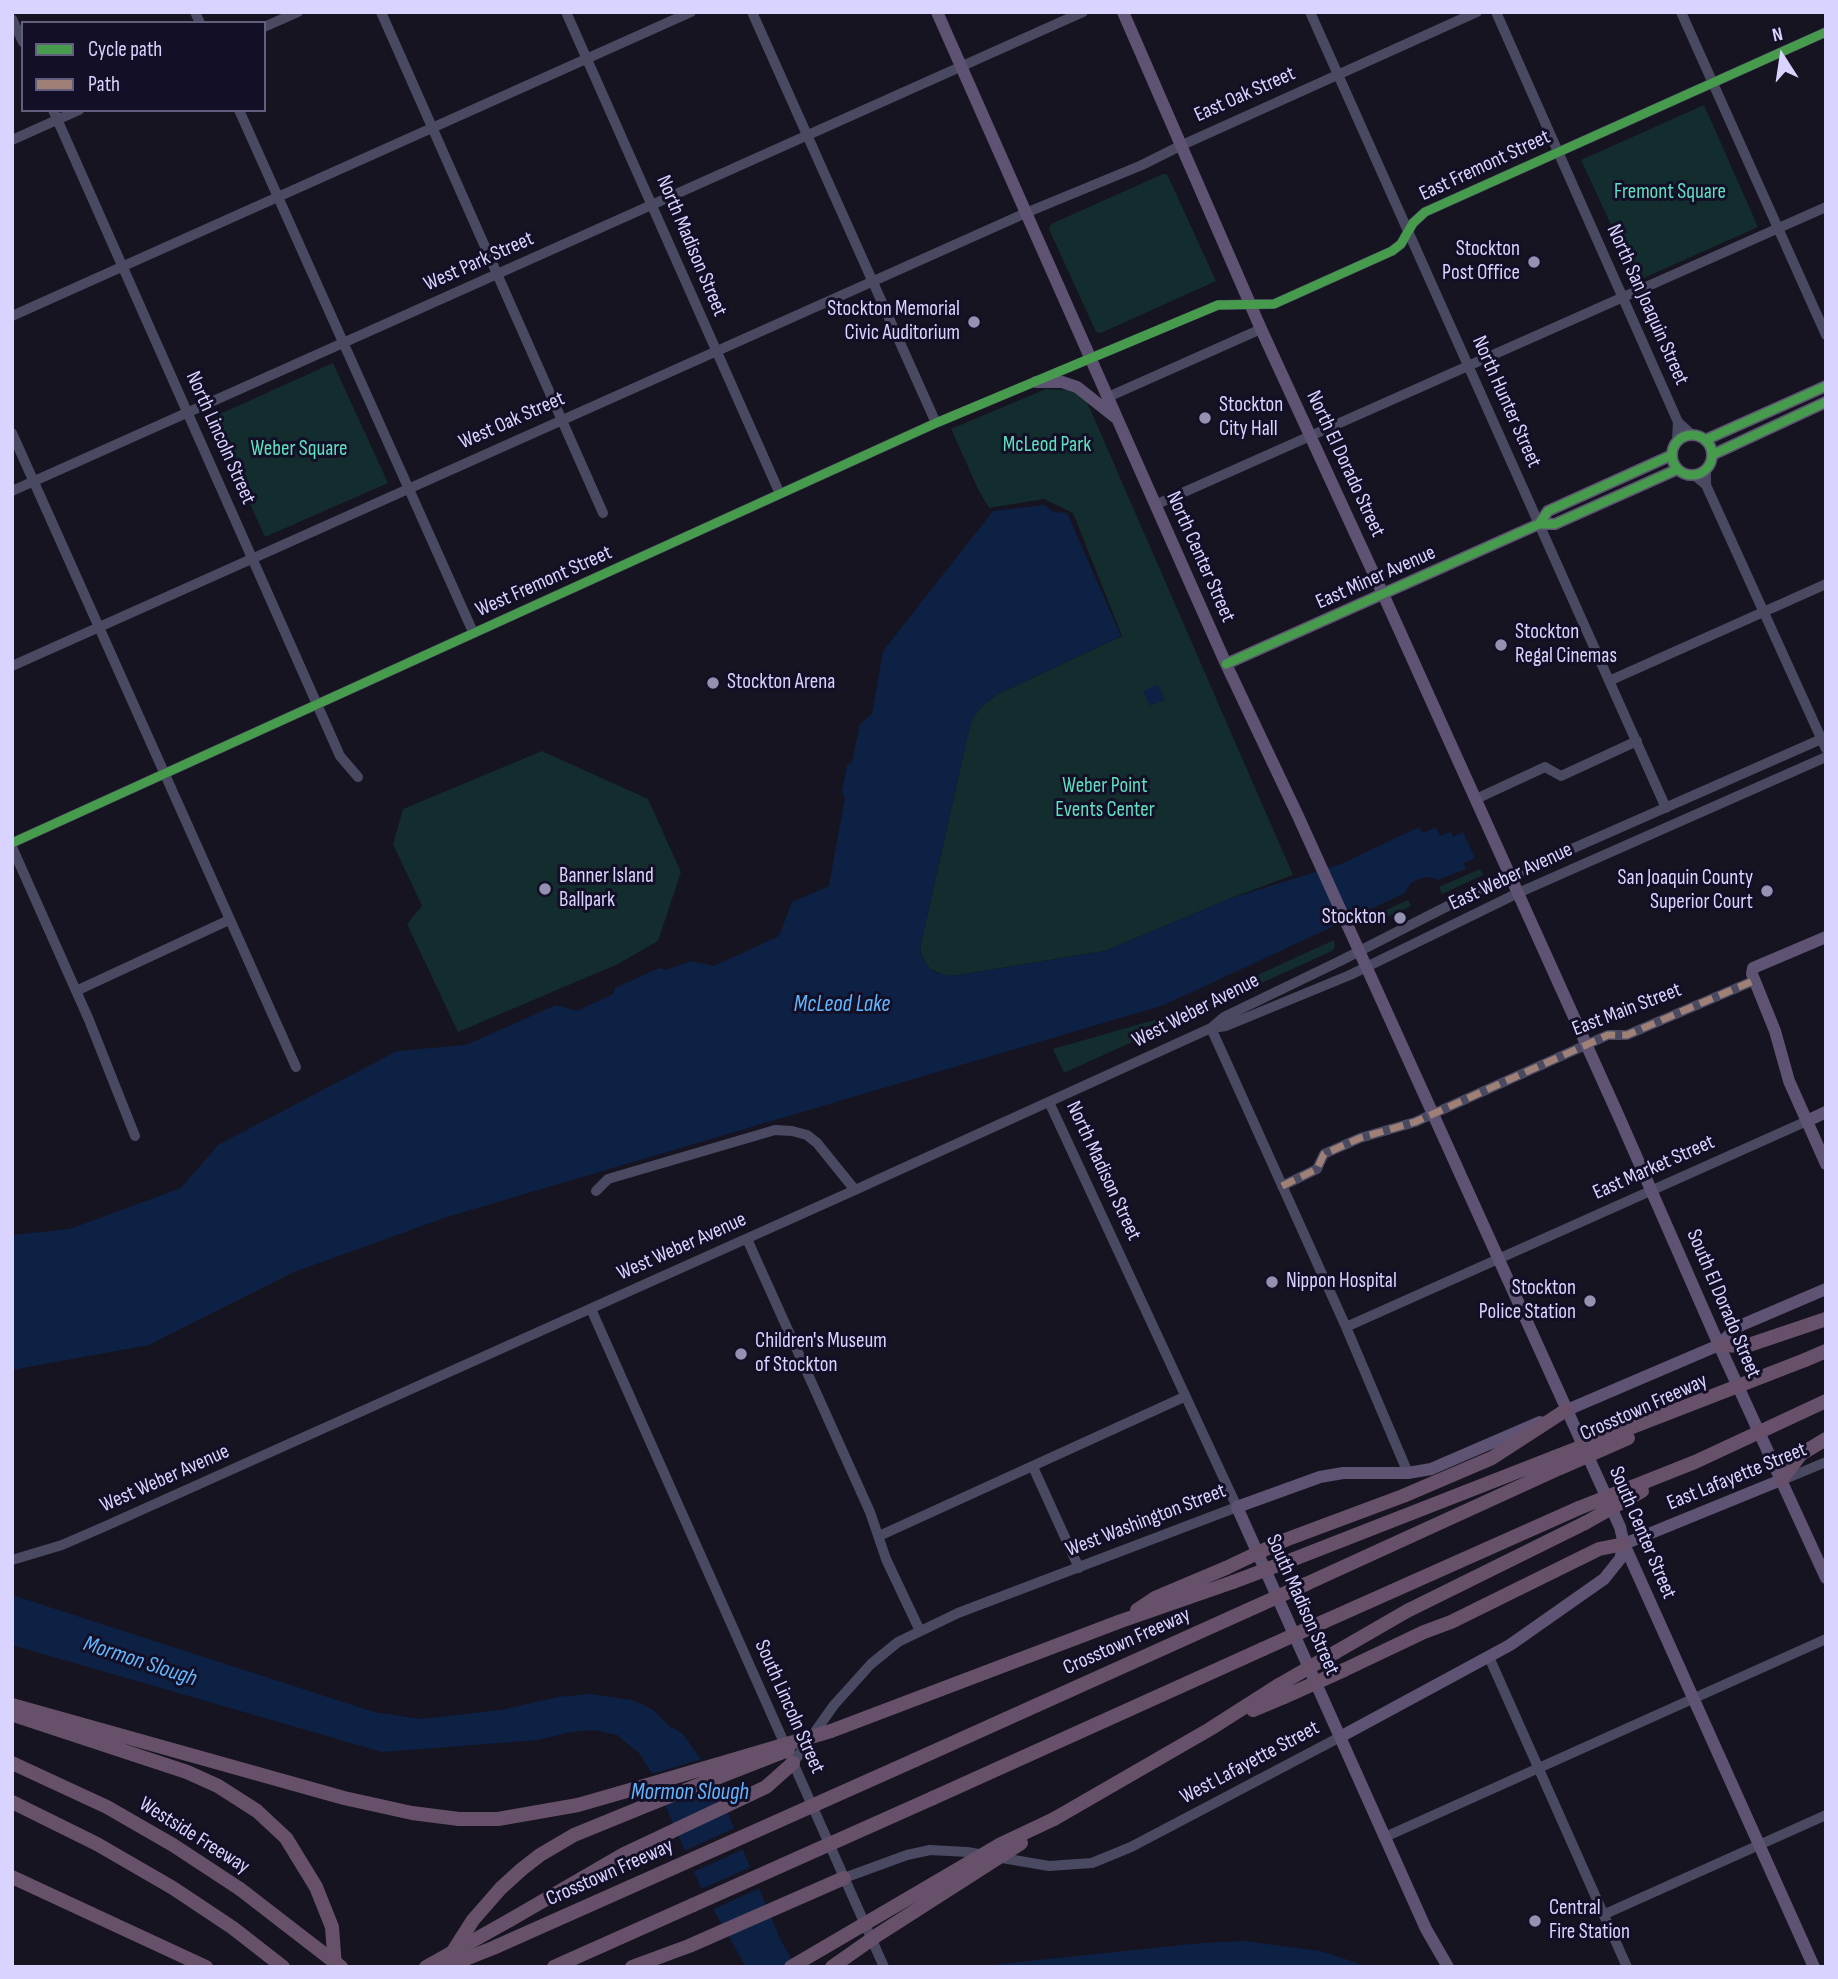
<!DOCTYPE html>
<style>
body{margin:0}
#map{position:relative;width:1838px;height:1979px;overflow:hidden;background:#161421;font-family:"Sofia Sans Condensed",sans-serif}
canvas{display:block}
.frame{position:absolute;inset:0;border:14px solid #d9d4ff;pointer-events:none}
.legend{position:absolute;left:21px;top:21px;width:245px;height:91px;box-sizing:border-box;background:#130f26;border:2px solid #625e7d;margin:0;padding:9px 12px;list-style:none;font-size:21px;color:#d9d4ff}
.legend li{display:flex;align-items:center;gap:14px;height:35px}
.legend b{width:35px;border:2px solid #625e7d}
.north{position:absolute;left:1747px;top:21px;width:70px;height:70px;-webkit-text-stroke:5px #130f26;paint-order:stroke;rotate:348deg;font-size:19px;font-weight:700;line-height:28px;text-align:center;color:#d9d4ff}
.north::after{content:'';display:block;margin:auto;width:24px;height:32px;background:#d9d4ff;clip-path:polygon(50% 0,100% 100%,50% 72%,0 100%)}
</style>
<div id="map">
<canvas width="1838" height="1979"></canvas>
<div class="frame"></div>
<ul class="legend">
<li><b style="height:9px;background:#469c4c"></b>Cycle path</li>
<li><b style="height:9px;background:#9e8076"></b>Path</li>
</ul>
<div class="north">N</div>
</div>
<script>
const ctx = document.querySelector('canvas').getContext('2d');
ctx.lineJoin = 'round';
function fill(path, color) { ctx.fillStyle = color; ctx.fill(path, 'evenodd'); }
const poly = rows => new Path2D(rows.map(r => 'M' + r).join(''));
function trace(path, color, width, dash) { ctx.strokeStyle = color; ctx.lineWidth = width; ctx.lineCap = dash ? 'butt' : 'round'; ctx.setLineDash(dash || []); ctx.stroke(path); }
function write(font, color, halo, rows, align = 'center') {
  ctx.font = font + ' "Sofia Sans Condensed",sans-serif'; ctx.lineWidth = 6; ctx.setLineDash([]); ctx.textBaseline = 'middle'; ctx.strokeStyle = halo; ctx.fillStyle = color; for (const [text, x, y, turn = 0] of rows) {
    ctx.save(); ctx.translate(x, y); ctx.rotate((+turn || 0) * Math.PI / 180); ctx.textAlign = isNaN(turn) ? turn : align; if (halo) ctx.strokeText(text, 0, 0); ctx.fillText(text, 0, 0); ctx.restore();
  }
}
const green = poly([
 [1704,105,1758,227,1637,281,1581,160],
 [1163,174,1167,174,1216,281,1101,333,1096,332,1049,229,1051,224],
 [333,363,388,483,265,537,211,418],
 [1046,389,1068,390,1084,395,1293,875,1229,899,1105,951,952,976,943,975,930,969,922,956,920,948,971,721,981,707,998,694,1122,636,1073,513,1044,499,989,508,979,491,951,429],
 [542,751,648,799,681,872,658,941,618,964,458,1032,407,924,422,906,393,844,403,809],
 [1480,869,1483,875,1442,894,1439,887],
 [1408,900,1411,906,1367,926,1364,920],
 [1334,940,1335,947,1332,951,1064,1073,1053,1049,1168,1016]
]);
const water = poly([
 [1045,505,1053,512,1067,513,1121,636,998,694,981,707,971,721,920,948,922,957,930,969,936,973,953,976,1105,951,1229,899,1341,864,1419,827,1423,833,1436,827,1440,836,1451,832,1453,837,1463,832,1475,858,1464,863,1466,869,1438,880,1429,877,1418,879,1410,884,1405,893,1164,1005,447,1217,294,1272,149,1345,12,1370,12,1235,70,1229,181,1188,218,1145,397,1051,466,1045,556,1005,577,1011,613,994,615,988,659,968,666,970,691,961,714,966,779,936,792,902,829,886,845,797,842,792,847,765,852,762,860,724,872,714,883,651,993,511],
 [1158,684,1165,700,1150,706,1143,691],
 [12,1595,374,1712,421,1719,501,1710,558,1697,589,1694,632,1700,652,1709,669,1726,682,1733,711,1773,781,1941,791,1958,806,1967,746,1967,700,1886,651,1772,639,1753,617,1735,595,1730,570,1732,538,1740,382,1752,12,1645],
 [1244,1941,1320,1951,1370,1967,971,1967,1202,1943]
]);
const pier = poly([
 [705,1758,720,1786,662,1807,648,1775],
 [737,1827,746,1848,691,1873,682,1852],
 [753,1866,762,1887,709,1911,699,1890]
]);
const minor = poly([
 [195,12,200,23],
 [381,12,603,513],
 [566,12,780,494],
 [752,12,936,423],
 [1310,12,1666,808],
 [1496,12,1678,422,1677,441],
 [1681,12,1826,335],
 [12,19,23,42],
 [264,27,298,12],
 [53,110,340,756,358,777],
 [239,110,473,632],
 [12,140,79,110],
 [12,316,691,12],
 [1108,397,1261,329],
 [1678,422,1692,435],
 [12,433,296,1067],
 [1706,469,1706,485,1826,749],
 [1693,474,1706,485],
 [12,491,1083,12],
 [1155,505,1826,207],
 [12,666,1028,212,1142,165,1180,146,1477,12],
 [1609,681,1826,584],
 [1476,799,1545,767,1561,776,1637,741],
 [12,843,936,423,1218,305,1274,304,1392,251,1401,244,1413,223,1425,212,1826,32],
 [12,847,89,1020,135,1136],
 [76,991,229,920],
 [1211,1028,1346,1327,1408,1473],
 [1212,1028,1226,1026,1350,975,1518,893,1826,757],
 [1282,1186,1317,1169,1324,1154,1360,1138,1415,1122,1608,1035,1627,1035,1753,981],
 [596,1191,608,1179,775,1130,792,1131,807,1135,817,1143,855,1190],
 [747,1239,870,1512,886,1559,920,1631],
 [591,1309,884,1967],
 [1346,1327,1807,1121],
 [1033,1467,1079,1568],
 [1785,1479,1826,1462],
 [879,1536,1184,1397],
 [12,1560,62,1545,108,1525,855,1190,1211,1028,1224,1017,1340,961,1483,888,1826,737],
 [1489,1657,1627,1967],
 [793,1763,834,1705,871,1664,898,1642,958,1613,1237,1507,1049,1102],
 [1385,1837,1826,1639],
 [844,1878,907,1855,930,1850,967,1852,1049,1866,1092,1863,1131,1847,1340,1737],
 [1605,1914,1826,1815]
]);
const major = poly([
 [937,12,1226,664,1298,816,1620,1527,1624,1544,1814,1967],
 [1123,12,1261,329,1383,594,1619,1117,1719,1345,1826,1578],
 [1036,382,1062,382,1077,387,1115,417],
 '1672 455a20 20 0 1 1 40 0a20 20 0 1 1-40 0Z',
 [1705,440,1826,386],
 [1712,455,1826,402],
 [1539,524,1548,511,1672,455],
 [1226,664,1539,524,1555,524,1678,469],
 [1826,937,1753,968,1752,974,1775,1031,1789,1081,1826,1164],
 [1807,1121,1826,1112],
 [1560,1413,1719,1345,1737,1327,1826,1289],
 [1624,1544,1781,1480],
 [1340,1737,1510,1645,1604,1579,1620,1559,1624,1544],
 [1448,1967,1426,1929,1237,1507,1320,1477,1343,1473,1408,1473,1431,1469,1540,1422]
]);
const highway = poly([
 [1719,1345,1746,1346,1826,1319],
 [1805,1360,1826,1351],
 [1781,1480,1801,1454,1826,1439],
 [1285,1540,1403,1496,1492,1458,1566,1410],
 [1294,1559,1555,1457],
 [1306,1584,1560,1468],
 [1137,1610,1155,1598,1226,1568],
 [1323,1622,1579,1508],
 [1336,1652,1407,1611,1585,1523],
 [1344,1670,1424,1632,1451,1622,1599,1549,1624,1544],
 [12,1705,344,1798,412,1813,459,1819,498,1819,578,1805,644,1786],
 [1253,1710,1284,1697],
 [17,1716,187,1772,218,1786,257,1811,286,1838,316,1887,332,1927,335,1967],
 [831,1731,1121,1621,1233,1582],
 [915,1760,1246,1611],
 [12,1763,107,1807,173,1845,240,1889],
 [933,1798,1263,1649],
 [12,1802,97,1844,173,1888,233,1928,283,1967],
 [1054,1819,1210,1729,1279,1685],
 [12,1877,206,1967],
 [510,1920,624,1854,766,1787,793,1763],
 [443,1967,473,1920,501,1888,522,1869,540,1855,574,1835,650,1804],
 [445,1967,493,1948,675,1867],
 [554,1967,693,1905],
 [632,1967,689,1946,844,1878]
]);
const highwayBridge = poly([
 [1555,1457,1805,1360],
 [1560,1468,1628,1438],
 [1579,1508,1695,1462,1826,1401],
 [1585,1523,1642,1491],
 [1226,1568,1285,1540],
 [1233,1582,1294,1559],
 [1246,1611,1306,1584],
 [1263,1649,1323,1622],
 [1279,1685,1336,1652],
 [1284,1697,1344,1670],
 [644,1786,831,1731],
 [650,1804,788,1750],
 [675,1867,915,1760],
 [240,1889,341,1967],
 [693,1905,933,1798],
 [426,1967,510,1920],
 [791,1967,1001,1844,1054,1819],
 [832,1967,879,1934,1021,1843]
]);
const quiet = poly([
 [1282,1186,1317,1169,1324,1154,1360,1138,1415,1122,1608,1035,1627,1035,1753,981]
]);
const cycleway = poly([
 '1672 455a20 20 0 1 1 40 0a20 20 0 1 1-40 0Z',
 [1705,440,1826,386],
 [1712,455,1826,402],
 [1539,524,1548,511,1672,455],
 [1226,664,1539,524,1555,524,1678,469],
 [12,843,936,423,1218,305,1274,304,1392,251,1401,244,1413,223,1425,212,1826,32]
]);
const markers = [
 [1534,262,7,"#9591b1"],
 [974,322,7,"#9591b1"],
 [1205,418,7,"#9591b1"],
 [1501,645,7,"#9591b1"],
 [713,683,7,"#9591b1"],
 [545,889,7,"#9591b1"],
 [1767,891,7,"#9591b1"],
 [1400,918,7,"#9591b1"],
 [1272,1282,7,"#9591b1"],
 [1590,1301,7,"#9591b1"],
 [741,1354,7,"#9591b1"],
 [1535,1921,7,"#9591b1"]
];
const streetNames = [
 ["East Oak Street",1245,95,-24],
 ["East Fremont Street",1485,166,-25],
 ["North Madison Street",691,246,67],
 ["West Park Street",479,262,-24],
 ["North San Joaquin Street",1647,305,66],
 ["North Hunter Street",1506,402,66],
 ["West Oak Street",512,421,-24],
 ["North Lincoln Street",220,438,66],
 ["North El Dorado Street",1345,464,65],
 ["North Center Street",1200,557,66],
 ["East Miner Avenue",1376,578,-24],
 ["West Fremont Street",544,582,-24],
 ["East Weber Avenue",1511,877,-25],
 ["East Main Street",1627,1010,-21],
 ["West Weber Avenue",1196,1011,-27],
 ["East Market Street",1654,1168,-24],
 ["North Madison Street",1103,1171,65],
 ["West Weber Avenue",682,1247,-24],
 ["South El Dorado Street",1723,1304,67],
 ["Crosstown Freeway",1644,1408,-24],
 ["East Lafayette Street",1737,1477,-22],
 ["West Weber Avenue",165,1479,-24],
 ["West Washington Street",1146,1521,-21],
 ["South Center Street",1642,1533,67],
 ["South Madison Street",1302,1605,66],
 ["Crosstown Freeway",1127,1642,-24],
 ["South Lincoln Street",789,1707,66],
 ["West Lafayette Street",1250,1763,-28],
 ["Westside Freeway",194,1836,32],
 ["Crosstown Freeway",610,1873,-24]
];
const parkNames = [
 ["Fremont Square",1670,193],
 ["McLeod Park",1047,446],
 ["Weber Square",299,450],
 ["Weber Point",1105,787],
 ["Events Center",1105,811]
];
const poiNames = [
 ["Stockton",1520,250,"right"],
 ["Post Office",1520,274,"right"],
 ["Stockton Memorial",960,310,"right"],
 ["Civic Auditorium",960,334,"right"],
 ["Stockton",1219,406],
 ["City Hall",1219,430],
 ["Stockton",1515,633],
 ["Regal Cinemas",1515,657],
 ["Stockton Arena",727,683],
 ["Banner Island",559,877],
 ["Ballpark",559,901],
 ["San Joaquin County",1753,879,"right"],
 ["Superior Court",1753,903,"right"],
 ["Stockton",1386,918,"right"],
 ["Nippon Hospital",1286,1282],
 ["Stockton",1576,1289,"right"],
 ["Police Station",1576,1313,"right"],
 ["Children's Museum",755,1342],
 ["of Stockton",755,1366],
 ["Central",1549,1909],
 ["Fire Station",1549,1933]
];
const waterNames = [
 ["McLeod Lake",842,1005],
 ["Mormon Slough",140,1662,18],
 ["Mormon Slough",690,1793]
];
fill(green, '#132c2d');
fill(water, '#0d2144');
fill(pier, '#161421');
trace(minor, '#4a4962', 10);
trace(major, '#5e5373', 12);
trace(highway, '#67516a', 14);
trace(highwayBridge, '#67516a', 14);
trace(quiet, '#9e8076', 7, [14, 7]);
trace(cycleway, '#469c4c', 9);
for (const [x, y, r, color] of markers) { const dot = new Path2D(); dot.arc(x, y, r, 0, 2 * Math.PI); ctx.fillStyle = color; ctx.fill(dot); trace(dot, '#130f26', 2.5); }
write('21px', '#d9d4ff', '#130f26', streetNames);
write('21px', '#5fe0c0', '#130f26', parkNames);
write('21px', '#d9d4ff', '#130f26', poiNames, 'left');
write('italic 23px', '#62b6ff', '#130f26', waterNames);
</script>
